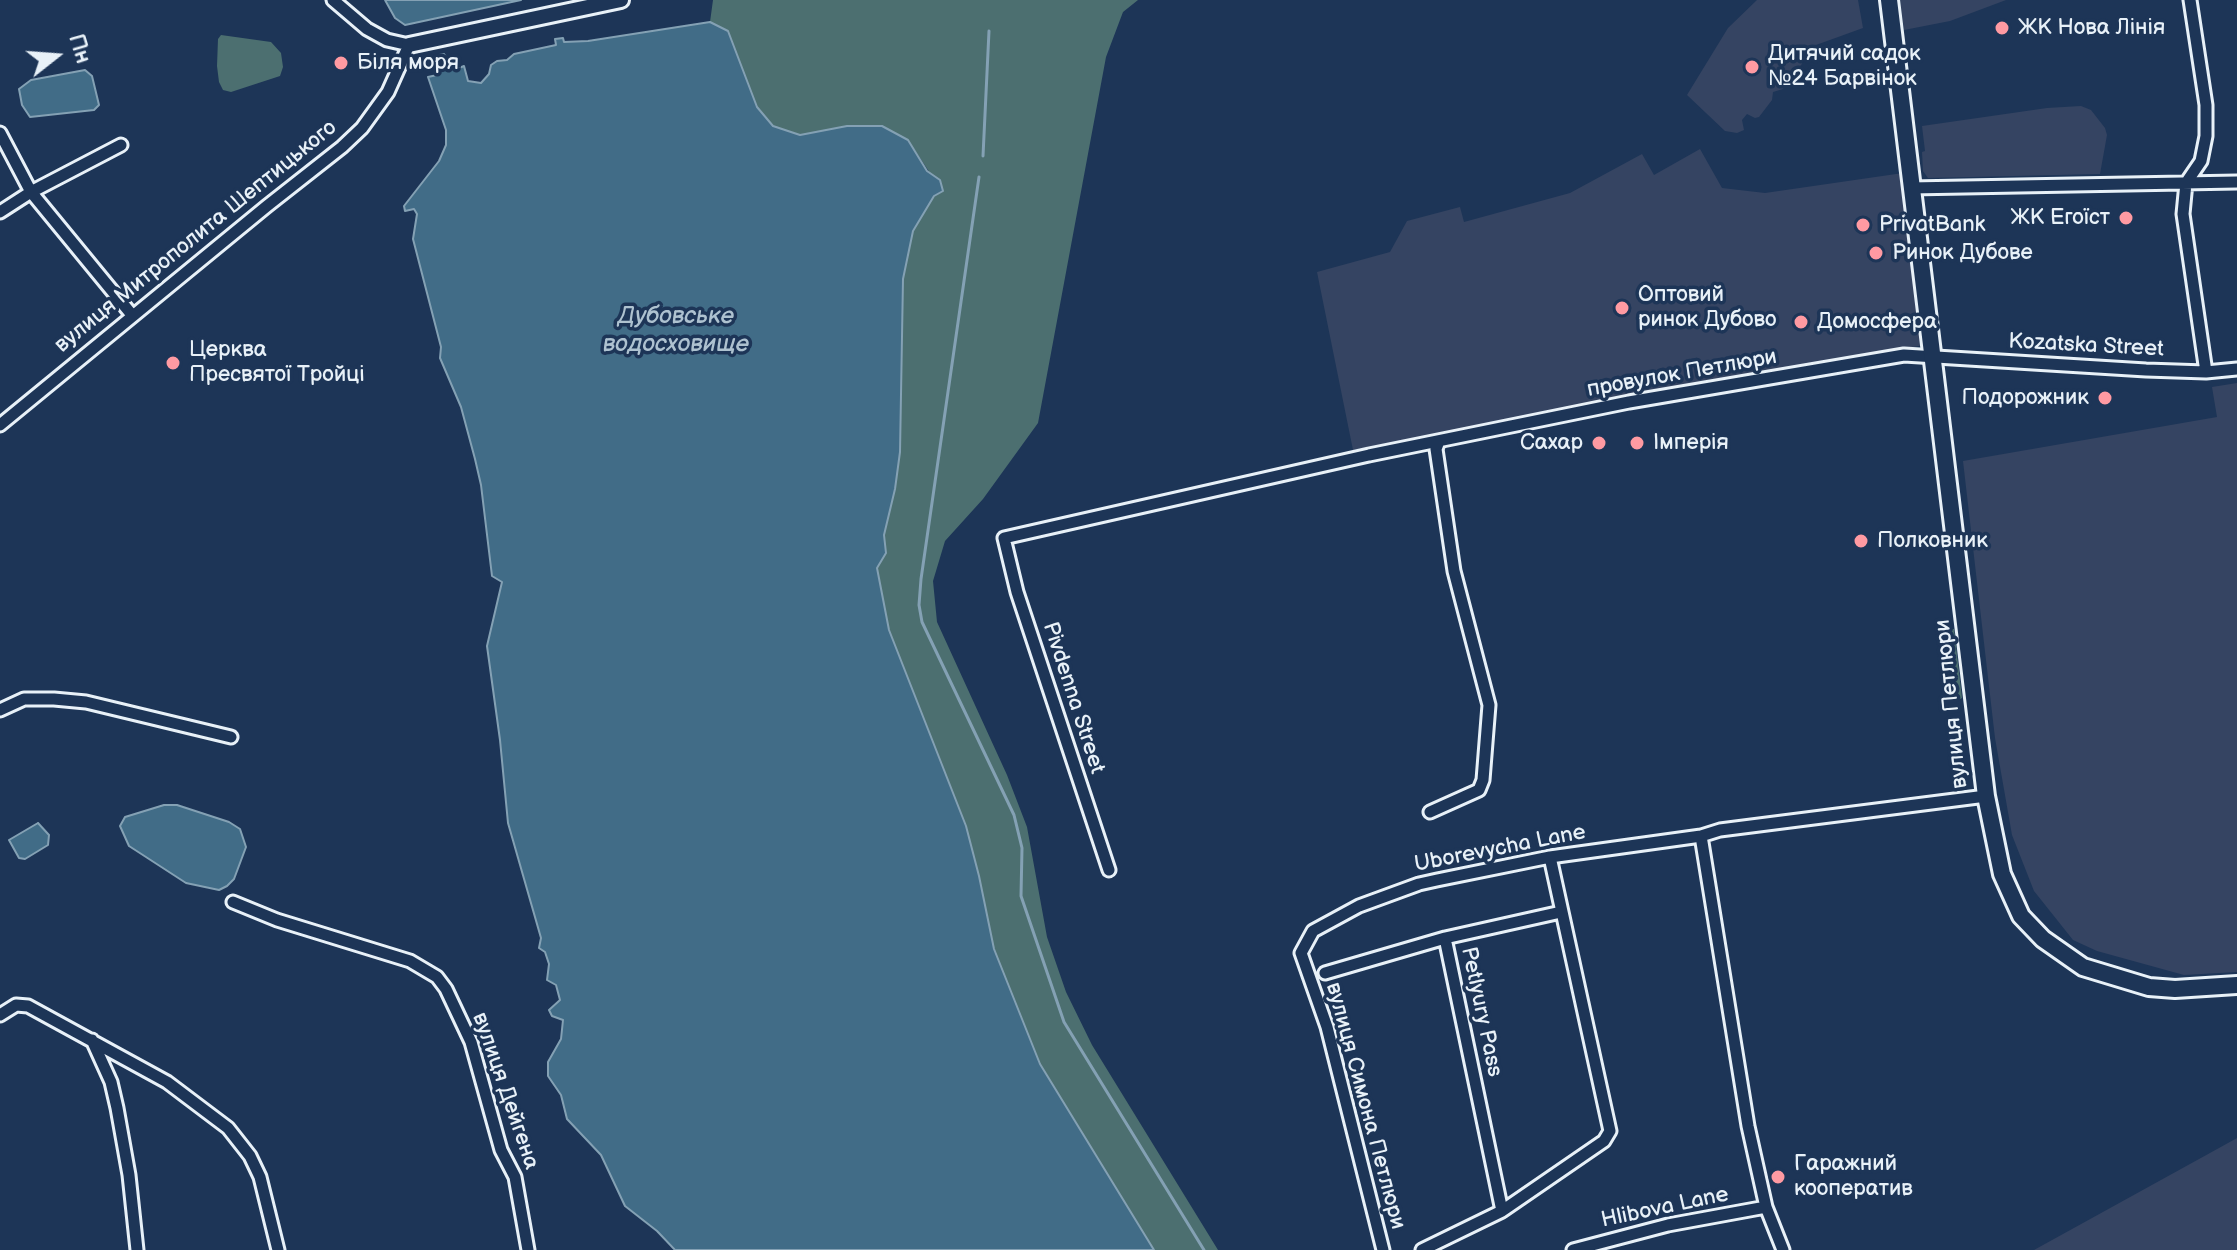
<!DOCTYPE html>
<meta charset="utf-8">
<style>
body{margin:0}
#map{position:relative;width:2237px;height:1250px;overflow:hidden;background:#1d3557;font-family:"Balsamiq Sans",sans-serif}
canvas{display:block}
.north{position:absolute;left:16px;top:16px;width:80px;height:80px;-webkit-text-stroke:6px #1d3557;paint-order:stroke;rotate:73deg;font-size:22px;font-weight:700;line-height:32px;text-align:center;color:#e8f1f8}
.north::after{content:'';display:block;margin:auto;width:28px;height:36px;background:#e8f1f8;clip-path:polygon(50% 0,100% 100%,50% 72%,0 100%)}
</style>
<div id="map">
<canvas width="2237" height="1250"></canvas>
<div class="north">Пн</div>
</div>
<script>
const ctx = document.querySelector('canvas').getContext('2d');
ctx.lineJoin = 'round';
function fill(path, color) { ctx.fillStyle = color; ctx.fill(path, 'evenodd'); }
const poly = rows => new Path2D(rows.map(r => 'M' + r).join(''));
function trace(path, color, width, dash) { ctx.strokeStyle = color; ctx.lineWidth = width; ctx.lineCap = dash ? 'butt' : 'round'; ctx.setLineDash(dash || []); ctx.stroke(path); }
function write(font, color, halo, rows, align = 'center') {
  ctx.font = font + ' "Balsamiq Sans",sans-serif'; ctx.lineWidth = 7; ctx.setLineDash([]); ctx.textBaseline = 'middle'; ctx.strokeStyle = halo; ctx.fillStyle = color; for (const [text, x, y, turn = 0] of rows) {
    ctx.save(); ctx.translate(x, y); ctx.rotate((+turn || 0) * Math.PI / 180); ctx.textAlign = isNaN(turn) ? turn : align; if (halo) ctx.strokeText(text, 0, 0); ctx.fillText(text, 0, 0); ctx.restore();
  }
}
const built = poly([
 [1757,0,1858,0,1863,28,1816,45,1783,89,1773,92,1772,100,1759,117,1755,118,1747,114,1742,120,1744,130,1737,133,1725,131,1687,95,1728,28],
 [1900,0,2006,0,1950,21,1904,30],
 [2081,106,2091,110,2105,128,2107,135,2100,174,1928,178,1923,171,1922,152,1925,151,1922,126,2047,108],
 [1700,149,1722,188,1765,193,1903,173,1925,345,1634,395,1353,450,1317,272,1390,252,1407,221,1460,207,1464,222,1570,193,1642,154,1654,175],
 [2237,383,2237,972,2184,975,2097,951,2073,940,2034,891,2012,835,1995,738,1963,461,2217,417,2212,387],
 [2237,1138,2237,1250,2034,1250,2219,1148]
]);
const green = poly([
 [713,0,1138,0,1123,12,1106,57,1038,423,983,499,945,541,933,581,937,622,1007,775,1027,827,1047,937,1066,992,1092,1045,1218,1250,1154,1250,1040,1064,994,949,979,876,966,826,889,630,877,568,886,553,884,535,895,489,900,453,903,279,913,231,934,196,942,191,908,140,882,126,847,126,800,135,773,126,757,107,728,31,710,22],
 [221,35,271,42,281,53,283,67,280,76,231,92,223,90,219,82,217,66,218,39],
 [1948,628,1954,629,1962,698,1957,701,1949,696,1942,637]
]);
const water = poly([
 [385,0,521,0,405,25,395,18,385,0],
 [710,22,728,31,757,107,773,126,800,135,847,126,882,126,908,140,927,171,940,180,943,191,934,196,913,231,903,279,900,452,895,489,884,535,886,553,877,568,889,630,966,826,979,876,994,949,1040,1064,1154,1250,675,1250,657,1231,625,1206,601,1155,567,1119,561,1095,548,1076,548,1062,561,1039,563,1020,552,1016,549,1010,560,1000,556,985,547,980,549,964,545,952,539,948,541,938,508,823,500,740,487,646,502,582,492,576,481,485,475,459,461,407,440,358,441,347,413,239,417,214,414,209,405,211,404,206,439,161,446,145,446,130,428,77,437,75,435,56,444,54,454,70,464,66,468,81,481,83,489,74,491,65,497,61,507,60,514,54,556,45,555,39,563,38,564,42,588,41,710,22],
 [85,70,92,76,99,105,94,110,30,117,22,105,19,89,31,80,85,70],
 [164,805,177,805,229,822,240,829,246,847,234,879,227,886,219,890,186,883,129,846,120,826,125,817,164,805],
 [38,823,49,835,48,845,25,859,19,858,9,840,38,823]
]);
const stream = poly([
 [983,156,989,31],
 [979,177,921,579,919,605,922,622,1014,815,1022,848,1021,896,1064,1022,1204,1250]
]);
const minor = poly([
 [2190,0,2206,105,2206,136,2201,161,2186,183,2183,214,2206,372],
 [0,133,31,192,132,315],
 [1910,188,2237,182],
 [0,212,31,192,121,145],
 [0,425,267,206,342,147,362,128,388,92,409,45,387,40,367,29,333,0],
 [0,710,24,699,54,699,86,702,231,737],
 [1430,812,1479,790,1483,780,1489,705,1454,571,1436,449,1439,441],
 [1701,836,1748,1126,1766,1207,1783,1250],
 [1109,870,1017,592,1004,538,1369,455,1629,402,1904,355,2146,370,2206,372,2237,369],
 [233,902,277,920,410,961,437,977,446,989,471,1042,501,1150,515,1177,528,1250],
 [1325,973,1445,938],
 [0,1015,16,1005,28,1006,167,1082,228,1128,250,1156,260,1177,278,1250],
 [92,1040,111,1082,117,1108,129,1175,137,1250],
 [1502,1211,1445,938,1561,912],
 [1383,1250,1327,1027,1301,953,1313,931,1359,906,1419,884,1437,880,1550,857,1701,836,1720,830,1986,796],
 [1422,1250,1502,1211,1604,1141,1610,1131,1550,857],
 [1573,1250,1668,1225,1766,1207]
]);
const tertiary = poly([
 [409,45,621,0]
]);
const secondary = poly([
 [1889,0,1986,796,2002,874,2021,916,2043,939,2083,967,2149,987,2175,989,2237,985]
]);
const markers = [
 [2002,28,8,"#ff9aa2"],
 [341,63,8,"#ff9aa2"],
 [1752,67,8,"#ff9aa2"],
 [2126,218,8,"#ff9aa2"],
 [1863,225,8,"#ff9aa2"],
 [1876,253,8,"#ff9aa2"],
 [1622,308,8,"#ff9aa2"],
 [1801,322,8,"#ff9aa2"],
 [173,363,8,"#ff9aa2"],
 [2105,398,8,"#ff9aa2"],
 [1599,443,8,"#ff9aa2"],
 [1637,443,8,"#ff9aa2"],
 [1861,541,8,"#ff9aa2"],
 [1778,1177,8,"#ff9aa2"]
];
const poiNames = [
 ["ЖК Нова Лінія",2018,28],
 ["Дитячий садок",1768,54],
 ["№24 Барвінок",1768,79],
 ["Біля моря",357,63],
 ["ЖК Егоїст",2110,218,"right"],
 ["PrivatBank",1879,225],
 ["Ринок Дубове",1892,253],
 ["Оптовий",1638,295],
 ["ринок Дубово",1638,320],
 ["Домосфера",1817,322],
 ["Церква",189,350],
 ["Пресвятої Тройці",189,375],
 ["Подорожник",2089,398,"right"],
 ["Сахар",1583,443,"right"],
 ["Імперія",1653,443],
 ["Полковник",1877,541],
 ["Гаражний",1794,1164],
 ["кооператив",1794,1189]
];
const streetNames = [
 ["вулиця Митрополита Шептицького",196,237,-39],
 ["Kozatska Street",2086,346,3],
 ["провулок Петлюри",1682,374,-10],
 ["Pivdenna Street",1073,698,72],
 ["вулиця Петлюри",1952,704,-96],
 ["Uborevycha Lane",1500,849,-11],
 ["Petlyury Pass",1481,1012,78],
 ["вулиця Дейгена",505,1091,71],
 ["вулиця Симона Петлюри",1365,1106,75],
 ["Hlibova Lane",1665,1208,-12]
];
const waterNames = [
 ["Дубовське",676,317],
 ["водосховище",676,345]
];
fill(built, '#354462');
fill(green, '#4c6f70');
fill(water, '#416c87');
trace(water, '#84a1b4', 2);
trace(stream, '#84a1b4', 3);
trace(minor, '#e8f1f8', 17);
trace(tertiary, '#e8f1f8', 20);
trace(secondary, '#e8f1f8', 22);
trace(minor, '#1d3557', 11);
trace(tertiary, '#1d3557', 14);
trace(secondary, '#1d3557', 16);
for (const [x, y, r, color] of markers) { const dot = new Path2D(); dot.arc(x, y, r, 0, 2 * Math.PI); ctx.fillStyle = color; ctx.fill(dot); trace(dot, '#1d3557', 3); }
write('22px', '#e8f1f8', '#1d3557', poiNames, 'left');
write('22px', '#e8f1f8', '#1d3557', streetNames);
write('italic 24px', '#aec2d0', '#1d3557', waterNames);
</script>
